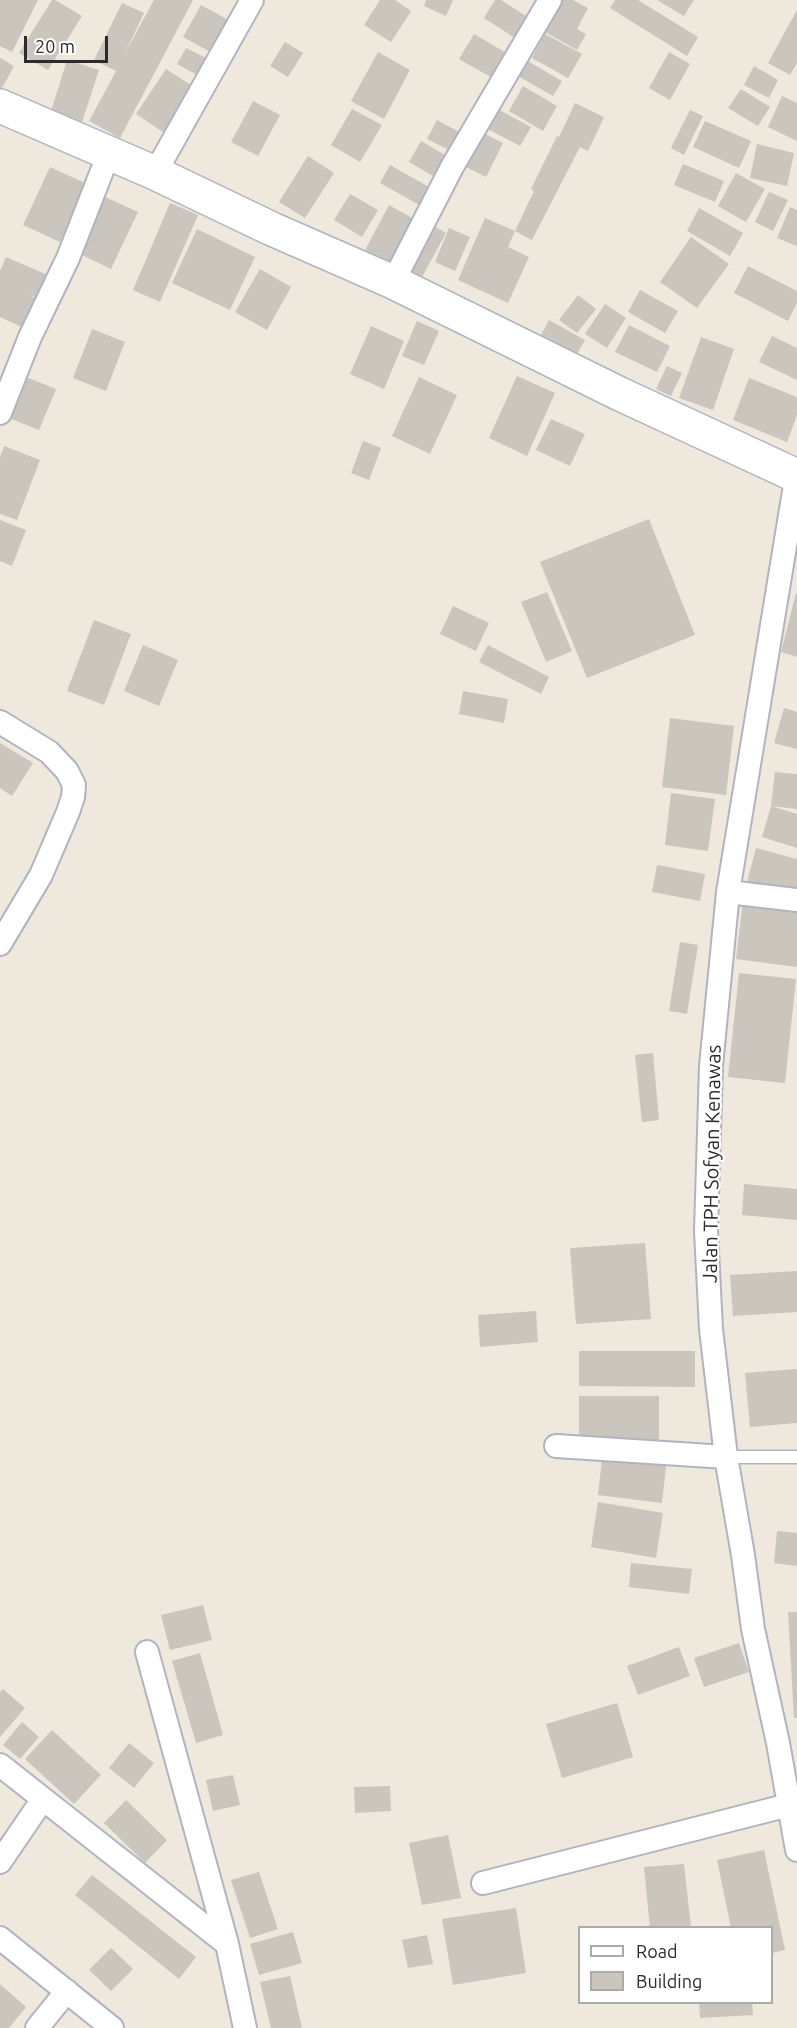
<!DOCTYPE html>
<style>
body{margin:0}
#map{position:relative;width:797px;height:2028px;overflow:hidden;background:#efe8dd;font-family:Ubuntu,sans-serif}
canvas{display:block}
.legend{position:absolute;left:578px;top:1926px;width:195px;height:78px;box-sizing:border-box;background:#fff;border:2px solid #ababab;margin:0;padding:8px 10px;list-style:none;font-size:18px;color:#2c2c2c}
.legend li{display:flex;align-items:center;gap:12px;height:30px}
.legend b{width:30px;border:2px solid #ababab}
.scale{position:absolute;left:24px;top:36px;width:84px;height:27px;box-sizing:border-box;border:3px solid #2c2c2c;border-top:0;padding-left:8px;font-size:18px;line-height:21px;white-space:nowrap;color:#2c2c2c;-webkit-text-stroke:4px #fff;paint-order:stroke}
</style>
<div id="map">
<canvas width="797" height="2028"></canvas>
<ul class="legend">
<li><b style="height:8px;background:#fff"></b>Road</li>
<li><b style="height:16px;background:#cac5bd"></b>Building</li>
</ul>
<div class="scale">20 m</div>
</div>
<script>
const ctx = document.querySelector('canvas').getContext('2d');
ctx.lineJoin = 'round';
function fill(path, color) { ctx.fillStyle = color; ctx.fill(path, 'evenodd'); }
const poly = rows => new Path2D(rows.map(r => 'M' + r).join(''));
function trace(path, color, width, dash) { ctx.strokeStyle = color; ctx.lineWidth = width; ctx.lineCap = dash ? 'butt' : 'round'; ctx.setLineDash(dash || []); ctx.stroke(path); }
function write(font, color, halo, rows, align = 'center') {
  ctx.font = font + ' Ubuntu,sans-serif'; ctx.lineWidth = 4.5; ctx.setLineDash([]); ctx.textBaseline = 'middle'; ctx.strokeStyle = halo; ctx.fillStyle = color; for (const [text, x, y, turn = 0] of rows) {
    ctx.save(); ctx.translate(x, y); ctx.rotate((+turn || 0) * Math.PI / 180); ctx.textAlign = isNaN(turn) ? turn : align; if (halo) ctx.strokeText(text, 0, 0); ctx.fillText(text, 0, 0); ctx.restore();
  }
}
const building = poly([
 [0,0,38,0,12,52,0,46],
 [52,0,55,0,82,16,48,70,19,53],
 [154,0,193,0,120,138,89,121,116,71,94,60,122,3,144,13,124,55],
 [380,0,395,0,411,11,391,42,364,25],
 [426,0,453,0,446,16,424,6],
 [495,0,501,0,534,21,521,42,484,18],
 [554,0,573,0,588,8,577,29,586,34,577,50,538,28],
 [615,0,638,0,698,37,687,56,610,8],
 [657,0,694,0,684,16],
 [201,5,232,22,214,54,183,37],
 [797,10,797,63,790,75,768,63],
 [474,34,508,54,494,79,459,59],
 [545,34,582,54,568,78,532,58],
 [285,42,303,53,288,77,270,66],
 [186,48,210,60,201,77,177,64],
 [378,52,410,70,384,119,351,101],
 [669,52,690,64,670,100,649,88],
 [0,58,14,66,0,92],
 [524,59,562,81,553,96,516,75],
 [67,60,99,70,82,122,51,111],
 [754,66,778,80,769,98,744,85],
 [166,69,194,87,163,132,136,114],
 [523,86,557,106,543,131,509,111],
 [741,89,770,107,758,126,728,108],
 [782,96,797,103,797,141,768,127],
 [253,101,280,115,258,156,231,142],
 [575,103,604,117,588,151,580,147,532,240,515,231,534,191,531,189,557,136,559,137],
 [492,106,531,127,520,146,482,126],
 [352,109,382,125,360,162,331,145],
 [690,110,703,116,684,155,671,148],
 [437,120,465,135,455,153,427,139],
 [705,121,751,141,739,168,693,147],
 [479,131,503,143,486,177,462,165],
 [421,141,445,155,433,176,409,162],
 [757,144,794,153,787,186,750,178],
 [308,156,334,173,305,218,279,202],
 [683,164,724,181,715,202,674,185],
 [390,165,431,188,421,206,380,183],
 [50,167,87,184,60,242,23,225],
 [736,173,765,189,746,222,718,206],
 [769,192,788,200,773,231,755,222],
 [350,194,378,210,362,237,334,220],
 [105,197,138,212,111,269,78,253],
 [170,203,198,215,160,302,133,290],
 [389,205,421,223,397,267,365,250],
 [790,207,797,210,797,246,777,238],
 [699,208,743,233,730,256,687,231],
 [485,218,515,231,508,247,529,257,508,303,458,280],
 [429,223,446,233,421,279,403,269],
 [449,228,470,237,455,271,435,262],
 [197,229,255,257,230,310,172,283],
 [691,237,729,264,697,308,660,282],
 [6,257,50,276,40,299,27,294,37,299,24,328,0,317,0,271],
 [748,266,797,291,797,303,788,321,734,293],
 [260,269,291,287,267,330,235,312],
 [640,290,678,311,665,333,628,312],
 [578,295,596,309,577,333,559,320],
 [605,304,626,318,607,348,585,334],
 [549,320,585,340,577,354,541,335],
 [417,321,439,331,424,365,402,356],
 [629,325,670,346,657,372,615,352],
 [371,326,404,341,384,389,350,374],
 [92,329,125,342,106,391,73,378],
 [772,336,797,348,797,380,759,362],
 [701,337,734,349,713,410,679,398],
 [667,366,682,373,671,396,656,389],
 [21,375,56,389,39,430,4,416],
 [517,376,555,393,527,456,489,438],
 [419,377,457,395,430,454,392,436],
 [749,378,797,397,797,415,787,442,733,420],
 [551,419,585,434,570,466,536,450],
 [363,441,381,448,369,480,351,473],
 [4,446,40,460,17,520,0,514,0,457],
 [649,519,695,635,587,678,540,562],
 [0,520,26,530,12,566,0,561],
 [547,592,572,651,546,662,521,602],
 [796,593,797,594,797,657,781,652],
 [453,606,489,623,476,651,440,634],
 [94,620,131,634,104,705,67,691],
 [143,645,178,660,159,706,124,691],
 [488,645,549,677,541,694,479,662],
 [463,691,508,699,504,723,459,714],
 [784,708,797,712,797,749,774,743],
 [670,718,734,726,726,795,662,787],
 [0,743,33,763,12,796,0,788],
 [775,772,797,774,797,809,771,806],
 [671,793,715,799,708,851,665,845],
 [771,806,797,814,797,848,762,837],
 [756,848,797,859,797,895,747,882],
 [657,865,705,874,700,901,652,892],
 [743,901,797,908,797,967,736,959],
 [680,942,698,945,687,1014,669,1011],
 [739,973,796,979,785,1083,728,1077],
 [653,1053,659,1120,642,1122,635,1055],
 [744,1184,797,1189,797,1220,742,1215],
 [645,1243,651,1319,576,1324,570,1248],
 [797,1271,797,1312,733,1316,730,1275],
 [536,1311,538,1342,480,1347,478,1315],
 [579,1351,695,1351,695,1387,579,1386],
 [797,1369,797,1423,750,1427,745,1373],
 [579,1396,659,1396,659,1443,579,1442],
 [603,1450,667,1458,662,1503,598,1495],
 [598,1502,663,1513,656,1558,591,1547],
 [777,1531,797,1533,797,1566,774,1563],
 [631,1563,692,1569,689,1594,629,1587],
 [203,1605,212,1640,170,1650,161,1615],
 [788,1612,797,1612,797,1718,794,1718],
 [739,1643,749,1672,704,1687,694,1658],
 [679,1647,690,1676,638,1695,627,1666],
 [200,1653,223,1735,196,1743,172,1661],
 [3,1689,25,1708,0,1737,0,1692],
 [617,1703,633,1757,562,1778,546,1724],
 [22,1722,39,1737,20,1759,3,1745],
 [52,1730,101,1775,74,1804,25,1759],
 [129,1743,154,1763,134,1788,109,1768],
 [233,1775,240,1805,213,1811,206,1780],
 [390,1786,391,1811,355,1813,354,1787],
 [126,1800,167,1840,145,1863,104,1823],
 [448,1835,461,1898,422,1905,409,1843],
 [764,1850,785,1950,772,1953,772,1928,731,1928,717,1860],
 [684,1864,691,1928,650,1928,644,1867],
 [259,1872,278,1929,250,1938,231,1880],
 [92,1875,196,1957,179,1979,75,1895],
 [516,1908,526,1973,453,1985,442,1919],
 [293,1932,302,1963,259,1975,250,1944],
 [427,1935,433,1964,408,1968,402,1940],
 [111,1948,133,1969,111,1991,89,1970],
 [290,1976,302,2028,271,2028,260,1982],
 [0,1984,26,2007,9,2028,0,2028],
 [699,2002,752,2002,753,2015,700,2018]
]);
const lane = poly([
 [726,1457,797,1457]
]);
const street = poly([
 [155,173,252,0],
 [393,282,452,167,550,0],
 [0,413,30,337,68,258,109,153],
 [797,473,728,892,711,1066,706,1231,711,1329,726,1457,743,1555,753,1629,778,1743,797,1850],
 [0,722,49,752,67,771,74,785,73,797,68,812,41,875,0,944],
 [728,892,797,900],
 [556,1446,726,1457],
 [147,1652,227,1944,245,2028],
 [0,1765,227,1944],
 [0,1862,43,1799],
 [483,1883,789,1805],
 [0,1938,112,2028],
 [37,2028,67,1991]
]);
const secondary = poly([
 [0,106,155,173,272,229,393,282,620,394,797,476]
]);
const streetNames = [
 ["Jalan TPH Sofyan Kenawas",712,1164,-89]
];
fill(building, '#cac5bd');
trace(lane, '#b1b3c1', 15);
trace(street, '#b1b3c1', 26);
trace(secondary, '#b1b3c1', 36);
trace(lane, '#fff', 12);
trace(street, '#fff', 22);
trace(secondary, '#fff', 33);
write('20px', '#2c2c2c', '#fff', streetNames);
</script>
